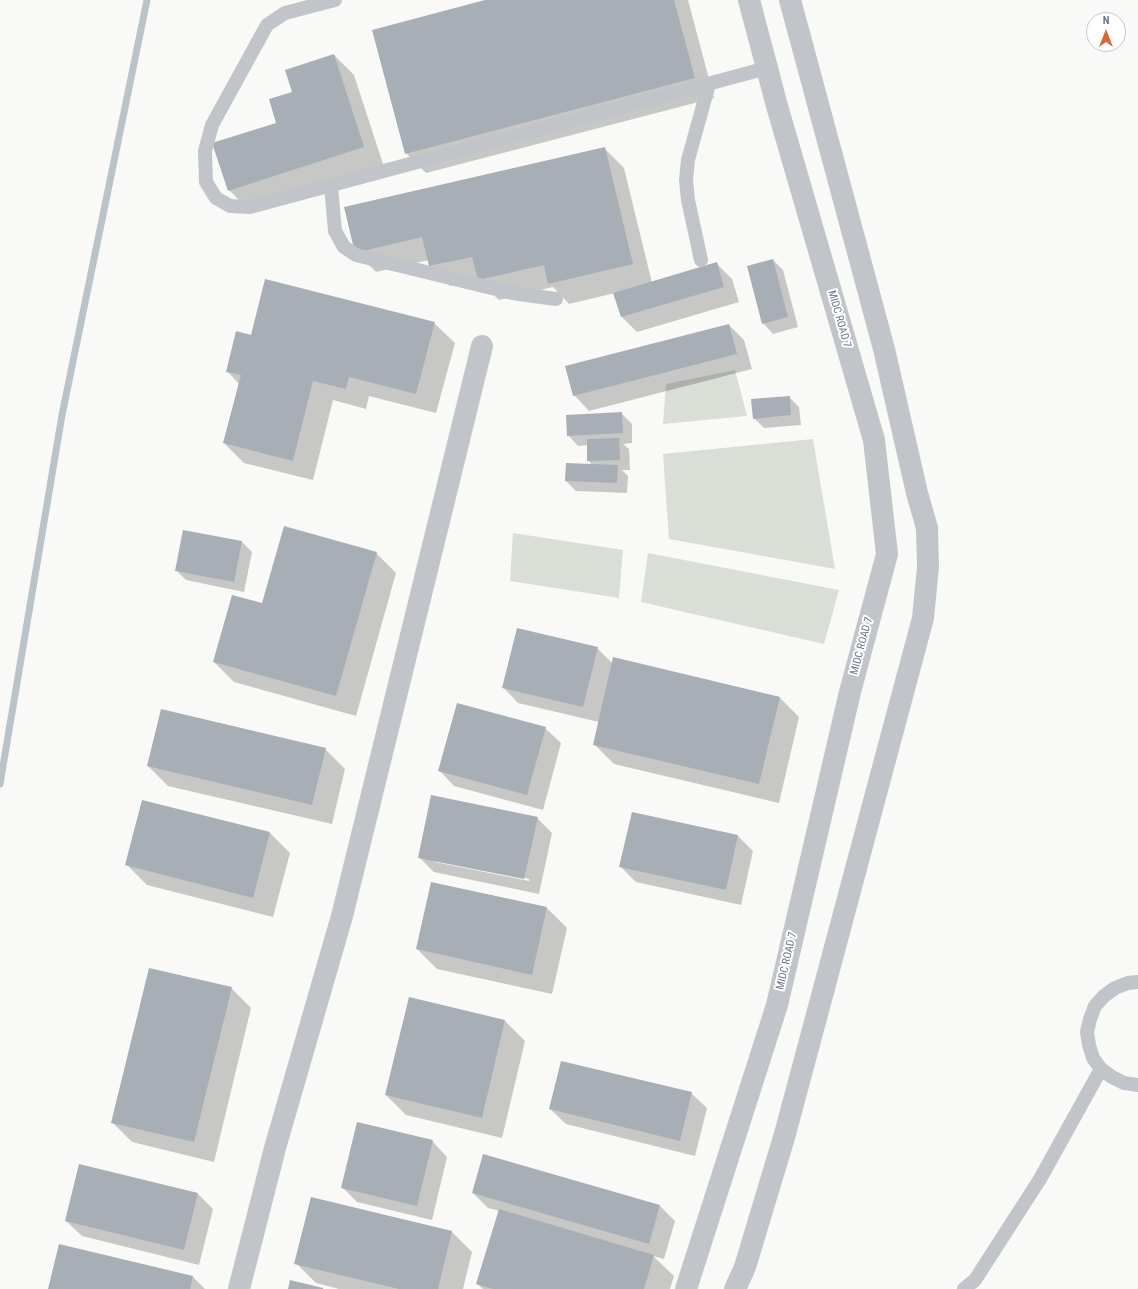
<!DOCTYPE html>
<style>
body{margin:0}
#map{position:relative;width:1138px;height:1289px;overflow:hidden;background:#f9faf8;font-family:"Roboto Condensed",sans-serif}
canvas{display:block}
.north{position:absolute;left:1086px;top:12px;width:40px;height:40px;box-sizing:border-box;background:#fff;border:1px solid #c4c9cf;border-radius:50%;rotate:0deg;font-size:11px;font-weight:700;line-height:16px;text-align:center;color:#6b7887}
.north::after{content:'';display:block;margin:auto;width:14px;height:18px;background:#d86739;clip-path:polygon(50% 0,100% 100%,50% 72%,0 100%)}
</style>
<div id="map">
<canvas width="1138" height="1289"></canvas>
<div class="north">N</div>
</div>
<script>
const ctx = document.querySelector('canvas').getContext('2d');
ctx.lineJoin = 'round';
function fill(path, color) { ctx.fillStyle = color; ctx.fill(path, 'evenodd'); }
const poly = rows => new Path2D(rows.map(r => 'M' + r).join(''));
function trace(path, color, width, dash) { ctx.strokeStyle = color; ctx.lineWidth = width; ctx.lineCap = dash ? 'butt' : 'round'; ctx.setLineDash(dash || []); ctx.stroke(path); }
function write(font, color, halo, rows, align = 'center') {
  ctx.font = font + ' "Roboto Condensed",sans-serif'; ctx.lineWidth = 4; ctx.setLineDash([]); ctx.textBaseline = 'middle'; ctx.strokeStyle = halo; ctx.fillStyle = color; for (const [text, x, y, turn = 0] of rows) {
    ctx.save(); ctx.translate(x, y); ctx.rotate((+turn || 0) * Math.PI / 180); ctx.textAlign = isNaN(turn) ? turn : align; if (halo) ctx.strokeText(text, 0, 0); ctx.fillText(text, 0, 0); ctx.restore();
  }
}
const green = poly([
 [735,370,747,416,663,424,666,384],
 [813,439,835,569,669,539,663,454],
 [513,533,623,550,619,598,510,581],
 [648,553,839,590,824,644,641,602]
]);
const shadow = poly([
 [489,0,688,0,714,98,426,173,406,153],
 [334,55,354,75,384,167,249,210,229,190,277,123,293,92],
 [604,148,624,168,652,283,717,264,732,279,739,302,637,332,622,317,615,293,569,304,553,287,499,300,478,280,450,286,430,266,429,260,376,272,356,252],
 [773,260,783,270,798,327,773,334,763,323],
 [434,323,455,343,436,413,369,396,366,409,333,400,313,480,244,463,224,443,239,384,227,371,252,336],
 [729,325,744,340,752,369,589,411,574,395],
 [789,397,799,407,801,425,764,428,754,418],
 [621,413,632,424,632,443,623,444,629,449,630,470,622,470,628,476,627,493,576,491,566,481,592,465,588,460,588,445,578,446,568,435],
 [242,542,252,552,244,592,186,580,176,570],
 [376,553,396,573,356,716,234,682,214,662,263,604],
 [597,648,613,664,779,697,799,717,779,803,614,764,594,744,599,722,518,703,503,687],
 [545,728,561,743,543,810,454,786,439,770],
 [325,749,345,769,332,824,168,786,148,766],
 [537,818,552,833,539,894,434,872,419,857],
 [435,860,529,879,529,881,435,862],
 [270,833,290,853,273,917,147,885,127,865],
 [738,836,753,851,741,905,636,882,621,867],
 [432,883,547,908,567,928,552,994,437,969,417,949],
 [231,988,251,1008,214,1162,132,1142,112,1122],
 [410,998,505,1021,525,1041,502,1138,406,1115,386,1095],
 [691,1093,707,1108,695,1156,566,1124,550,1109],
 [432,1141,447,1157,432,1220,357,1202,342,1187],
 [484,1155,660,1206,675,1221,664,1259,653,1256,674,1276,670,1289,483,1289,477,1284,500,1211,488,1208,473,1193],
 [198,1194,213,1209,199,1265,82,1236,66,1221],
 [311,1198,452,1232,472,1252,463,1289,339,1289,316,1283,296,1263],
 [192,1276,205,1289,49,1289]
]);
const stream = poly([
 [0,784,62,415,147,0]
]);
const building = poly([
 [485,0,674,0,695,78,405,154,372,30],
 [334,54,364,147,228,191,212,143,276,123,269,99,292,92,285,70],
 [605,147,633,264,548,284,544,265,478,280,472,257,429,266,422,237,355,253,344,207],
 [773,259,788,317,762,324,747,266],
 [717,262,724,287,621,317,613,293],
 [265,279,435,322,416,394,349,377,346,389,313,381,293,461,223,443,241,375,226,372,236,331,251,335],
 [729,324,737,354,573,396,565,366],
 [790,396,791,415,753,419,751,399],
 [622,412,623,433,567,436,566,415],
 [619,438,620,460,587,461,587,439],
 [566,463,618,465,617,483,565,481],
 [284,526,377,552,336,696,213,662,232,595,262,603],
 [183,530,242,541,234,582,175,571],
 [517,628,598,647,583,707,502,688],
 [613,657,780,697,759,784,593,745],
 [457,703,546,727,527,795,438,771],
 [161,709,326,748,312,805,147,766],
 [431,795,538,817,524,879,418,858],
 [142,800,270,832,253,898,125,865],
 [632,812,738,835,726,890,619,867],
 [431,882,547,907,532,975,416,949],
 [149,968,232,987,194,1142,111,1123],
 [409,997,505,1020,482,1118,385,1095],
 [561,1061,692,1092,680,1141,549,1109],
 [357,1122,433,1140,417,1206,341,1188],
 [483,1154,660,1205,649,1244,472,1193],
 [79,1164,198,1193,184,1250,65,1221],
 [311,1197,452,1231,438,1289,399,1289,294,1264],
 [499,1209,654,1255,644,1289,493,1289,476,1284],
 [59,1244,193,1276,190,1289,48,1289],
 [290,1280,323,1288,323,1289,288,1289]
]);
const service = poly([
 [335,0,285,13,267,25,212,125,205,151,206,182,216,198,230,206,250,207,767,68],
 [331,186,335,231,344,247,356,255,512,293,556,299],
 [701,260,688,200,686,180,688,160,709,84],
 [1138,982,1128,983,1115,988,1104,996,1095,1006,1090,1019,1087,1032,1089,1045,1093,1058,1101,1069,1112,1077,1124,1083,1138,1085],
 [964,1289,975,1280,1040,1179,1101,1069]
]);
const minor = poly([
 [239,1289,275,1148,342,916,482,346]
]);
const tertiary = poly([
 [686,1289,777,1005,850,692,887,554,874,440,777,106,749,0],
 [735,1289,745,1267,785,1134,923,618,928,567,927,528,917,493,884,349,790,0]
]);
const streetNames = [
 ["MIDC ROAD 7",839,319,74],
 ["MIDC ROAD 7",862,646,-75],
 ["MIDC ROAD 7",787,961,-77]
];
fill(green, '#d9ded7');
fill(shadow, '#0003');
trace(stream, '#bac3c8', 7);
fill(building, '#a7aeb6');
trace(service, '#c1c5c9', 14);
trace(minor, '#c1c5c9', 22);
trace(tertiary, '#c1c5c9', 22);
write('11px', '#6b7887', '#fff', streetNames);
</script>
